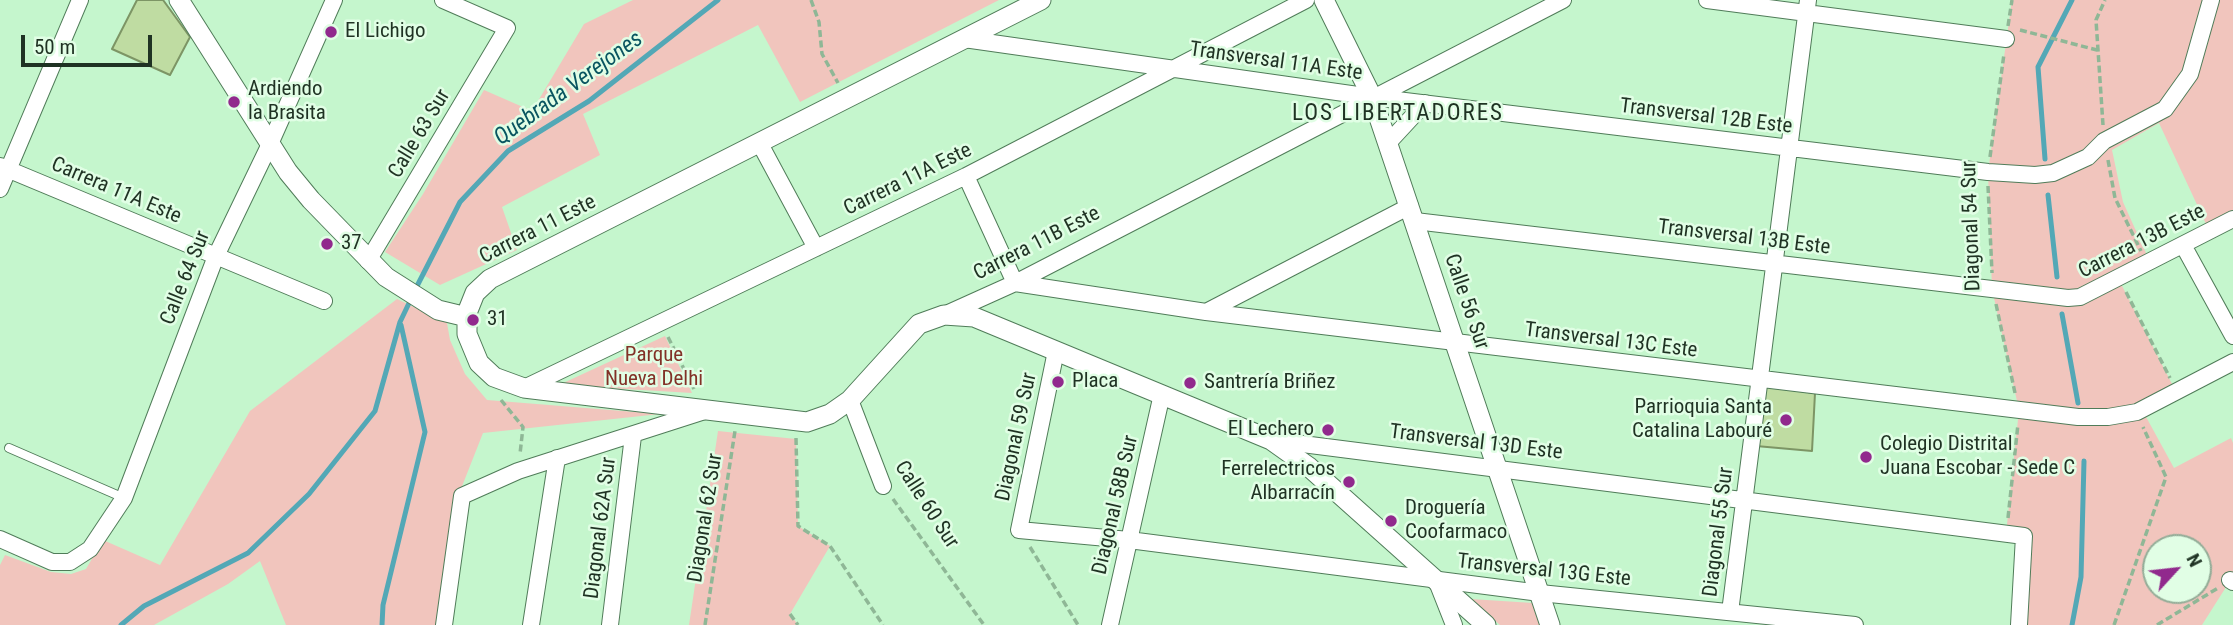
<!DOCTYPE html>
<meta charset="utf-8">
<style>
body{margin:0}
#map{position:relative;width:2233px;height:625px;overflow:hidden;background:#c5f6cd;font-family:"Roboto Condensed",sans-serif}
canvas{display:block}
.north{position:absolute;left:2142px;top:534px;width:70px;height:70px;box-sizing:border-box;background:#e1fee5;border:2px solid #93ac97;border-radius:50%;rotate:63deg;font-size:19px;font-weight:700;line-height:28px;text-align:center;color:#1f3223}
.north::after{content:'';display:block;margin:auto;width:24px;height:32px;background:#91298d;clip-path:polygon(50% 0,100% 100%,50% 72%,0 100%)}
.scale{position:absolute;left:21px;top:35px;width:131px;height:32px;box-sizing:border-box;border:4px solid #1f3223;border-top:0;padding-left:9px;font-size:21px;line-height:24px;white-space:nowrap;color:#1f3223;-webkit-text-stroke:5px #e1fee5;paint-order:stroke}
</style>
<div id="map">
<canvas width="2233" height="625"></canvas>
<div class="north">N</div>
<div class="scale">50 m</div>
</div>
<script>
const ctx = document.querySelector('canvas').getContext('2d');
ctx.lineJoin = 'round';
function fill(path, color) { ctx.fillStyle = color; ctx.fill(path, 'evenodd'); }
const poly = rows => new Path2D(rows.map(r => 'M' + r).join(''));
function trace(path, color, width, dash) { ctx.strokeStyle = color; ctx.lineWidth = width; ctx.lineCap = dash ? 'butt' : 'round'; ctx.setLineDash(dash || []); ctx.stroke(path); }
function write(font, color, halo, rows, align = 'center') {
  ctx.font = font + ' "Roboto Condensed",sans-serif'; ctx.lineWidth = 5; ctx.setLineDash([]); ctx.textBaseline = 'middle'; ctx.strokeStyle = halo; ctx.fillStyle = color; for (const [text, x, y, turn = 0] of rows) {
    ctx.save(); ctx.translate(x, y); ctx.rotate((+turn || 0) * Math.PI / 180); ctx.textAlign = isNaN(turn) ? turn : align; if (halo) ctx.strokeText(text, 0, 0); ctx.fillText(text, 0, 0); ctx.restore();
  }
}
const green = poly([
 [633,0,999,0,800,102,758,25,583,114,600,155,502,207,517,250,440,285,385,252,423,194,484,90,532,111,584,24],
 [2012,0,2233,0,2233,210,2206,224,2159,123,2112,150,2123,202,2150,262,2118,278,2172,384,2139,404,2174,468,2231,438,2233,443,2233,576,2202,625,2019,625,2024,536,2006,534,2019,410,1992,289,1988,172],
 [2156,548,2198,548,2198,590,2156,590],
 [397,299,447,323,450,340,465,374,487,400,660,414,483,433,455,504,439,625,286,625,260,561,228,584,154,625,0,625,0,565,5,555,51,572,71,574,86,569,103,540,160,565,250,411],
 [665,336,692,393,559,385],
 [718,431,796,439,798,526,830,546,790,614,798,625,689,625],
 [1471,599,1533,603,1541,625,1500,625]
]);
const stream = poly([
 [2045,159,2038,67,2072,0],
 [2048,195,2057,277],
 [415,290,460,202,508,151,589,101,718,0],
 [2062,314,2078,403],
 [121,625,144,606,248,553,309,494,375,411,400,322,411,299],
 [382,625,383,605,425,432,401,325],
 [2072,625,2081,577,2084,461]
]);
const building = poly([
 [137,0,163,0,190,37,170,75,112,49,137,0],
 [1762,386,1815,393,1812,451,1756,446,1762,386]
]);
const path = poly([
 [811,0,819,22,822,54,838,83],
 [2008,26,2012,0],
 [2020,30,2097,50],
 [2103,125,2096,20,2105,0],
 [1990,157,2004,54],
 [2108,160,2115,198,2141,251],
 [1988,186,1992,273],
 [2126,292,2170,378],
 [1996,304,2015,393],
 [668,337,694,389],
 [501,400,523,427,520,454],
 [796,438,798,526,830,546,883,625],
 [893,499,984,625],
 [2008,518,2018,424],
 [1030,547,1078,625],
 [790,614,798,625],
 [705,625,735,431],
 [2114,625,2166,477,2143,427],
 [2157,625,2218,588]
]);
const service = poly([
 [9,448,124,498]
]);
const minor = poly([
 [1707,0,2006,39],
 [964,39,1372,97,1988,172,2035,175,2053,173,2088,157,2104,141,2165,109,2190,74,2211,0],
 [759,142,816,248],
 [1388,143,1425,103],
 [0,166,324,301],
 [966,176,1015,283,1206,312,2078,417,2108,417,2137,412,2233,362],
 [0,189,80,0],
 [1415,221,2068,298,2080,297,2233,219],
 [2183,245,2233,336],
 [368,261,507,28,443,0],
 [1206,312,1410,206],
 [944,315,1015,283,1563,0],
 [1056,351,1019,530,1129,540,1540,593,1855,625],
 [524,388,966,176,1306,0],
 [850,400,883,486],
 [1271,440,2024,536,2019,625],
 [0,539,52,562,70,562,90,549,124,498,216,256,270,144,334,0],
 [2230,580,2233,582],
 [1437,582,1454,625],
 [1730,612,1808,0],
 [444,625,462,496,518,471,705,411],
 [531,625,557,458],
 [610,625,633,436],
 [1110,625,1162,394]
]);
const tertiary = poly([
 [179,0,288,172,311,200,386,277,438,310,467,317],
 [1041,0,490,279,475,293,467,313,467,334,479,363,494,377,524,388,807,422,830,414,850,400,919,324,944,315,974,317,1271,440,1309,467,1486,625],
 [1324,0,1372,97,1550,625]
]);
const markers = [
 [331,32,7,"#91298d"],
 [234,102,7,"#91298d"],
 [327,244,7,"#91298d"],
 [473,320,7,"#91298d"],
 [1058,382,7,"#91298d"],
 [1190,383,7,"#91298d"],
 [1786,420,7,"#91298d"],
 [1328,430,7,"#91298d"],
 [1866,457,7,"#91298d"],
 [1349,482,7,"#91298d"],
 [1391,521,7,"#91298d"]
];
const poiNames = [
 ["El Lichigo",345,32],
 ["Ardiendo",248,90],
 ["la Brasita",248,114],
 ["37",341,244],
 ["31",487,320],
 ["Placa",1072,382],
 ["Santrería Briñez",1204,383],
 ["Parrioquia Santa",1772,408,"right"],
 ["Catalina Labouré",1772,432,"right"],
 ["El Lechero",1314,430,"right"],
 ["Colegio Distrital",1880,445],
 ["Juana Escobar - Sede C",1880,469],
 ["Ferrelectricos",1335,470,"right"],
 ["Albarracín",1335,494,"right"],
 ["Droguería",1405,509],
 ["Coofarmaco",1405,533]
];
const streetNames = [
 ["Transversal 11A Este",1276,62,8],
 ["Transversal 12B Este",1706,117,7],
 ["Calle 63 Sur",420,134,-59],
 ["Carrera 11A Este",908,180,-26],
 ["Carrera 11A Este",116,191,23],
 ["Diagonal 54 Sur",1972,226,-92],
 ["Carrera 11 Este",538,230,-27],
 ["Transversal 13B Este",1744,238,7],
 ["Carrera 13B Este",2142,242,-27],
 ["Carrera 11B Este",1037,244,-27],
 ["Calle 64 Sur",186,278,-68],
 ["Calle 56 Sur",1466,302,71],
 ["Transversal 13C Este",1611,341,7],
 ["Diagonal 59 Sur",1017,437,-78],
 ["Transversal 13D Este",1476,443,7],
 ["Calle 60 Sur",926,505,57],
 ["Diagonal 58B Sur",1116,505,-77],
 ["Diagonal 62 Sur",706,518,-81],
 ["Diagonal 62A Sur",601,528,-83],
 ["Diagonal 55 Sur",1719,532,-83],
 ["Transversal 13G Este",1544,571,6]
];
const parkNames = [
 ["Parque",654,356],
 ["Nueva Delhi",654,380]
];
const waterNames = [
 ["Quebrada Verejones",569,89,-36]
];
const neighbourhoodNames = [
 ["LOS LIBERTADORES",1398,114]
];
fill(green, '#f1c5bd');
trace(stream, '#53a8b6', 5);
fill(building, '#bfdca2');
trace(building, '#7d9565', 2);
trace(service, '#507c59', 10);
trace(minor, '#507c59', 18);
trace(tertiary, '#507c59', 21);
trace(path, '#8fb796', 3.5, [7, 3.5]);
trace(service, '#fff', 8);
trace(minor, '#fff', 16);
trace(tertiary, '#fff', 19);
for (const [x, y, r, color] of markers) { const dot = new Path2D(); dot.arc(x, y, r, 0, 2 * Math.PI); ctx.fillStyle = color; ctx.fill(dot); trace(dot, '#e1fee5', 2.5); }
write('21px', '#1f3223', '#e1fee5', poiNames, 'left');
write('21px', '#1f3223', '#e1fee5', streetNames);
write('21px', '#823127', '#e1fee5', parkNames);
write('italic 23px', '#095560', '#e1fee5', waterNames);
ctx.letterSpacing = '2px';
write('23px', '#1f3223', '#e1fee5', neighbourhoodNames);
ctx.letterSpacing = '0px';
</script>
